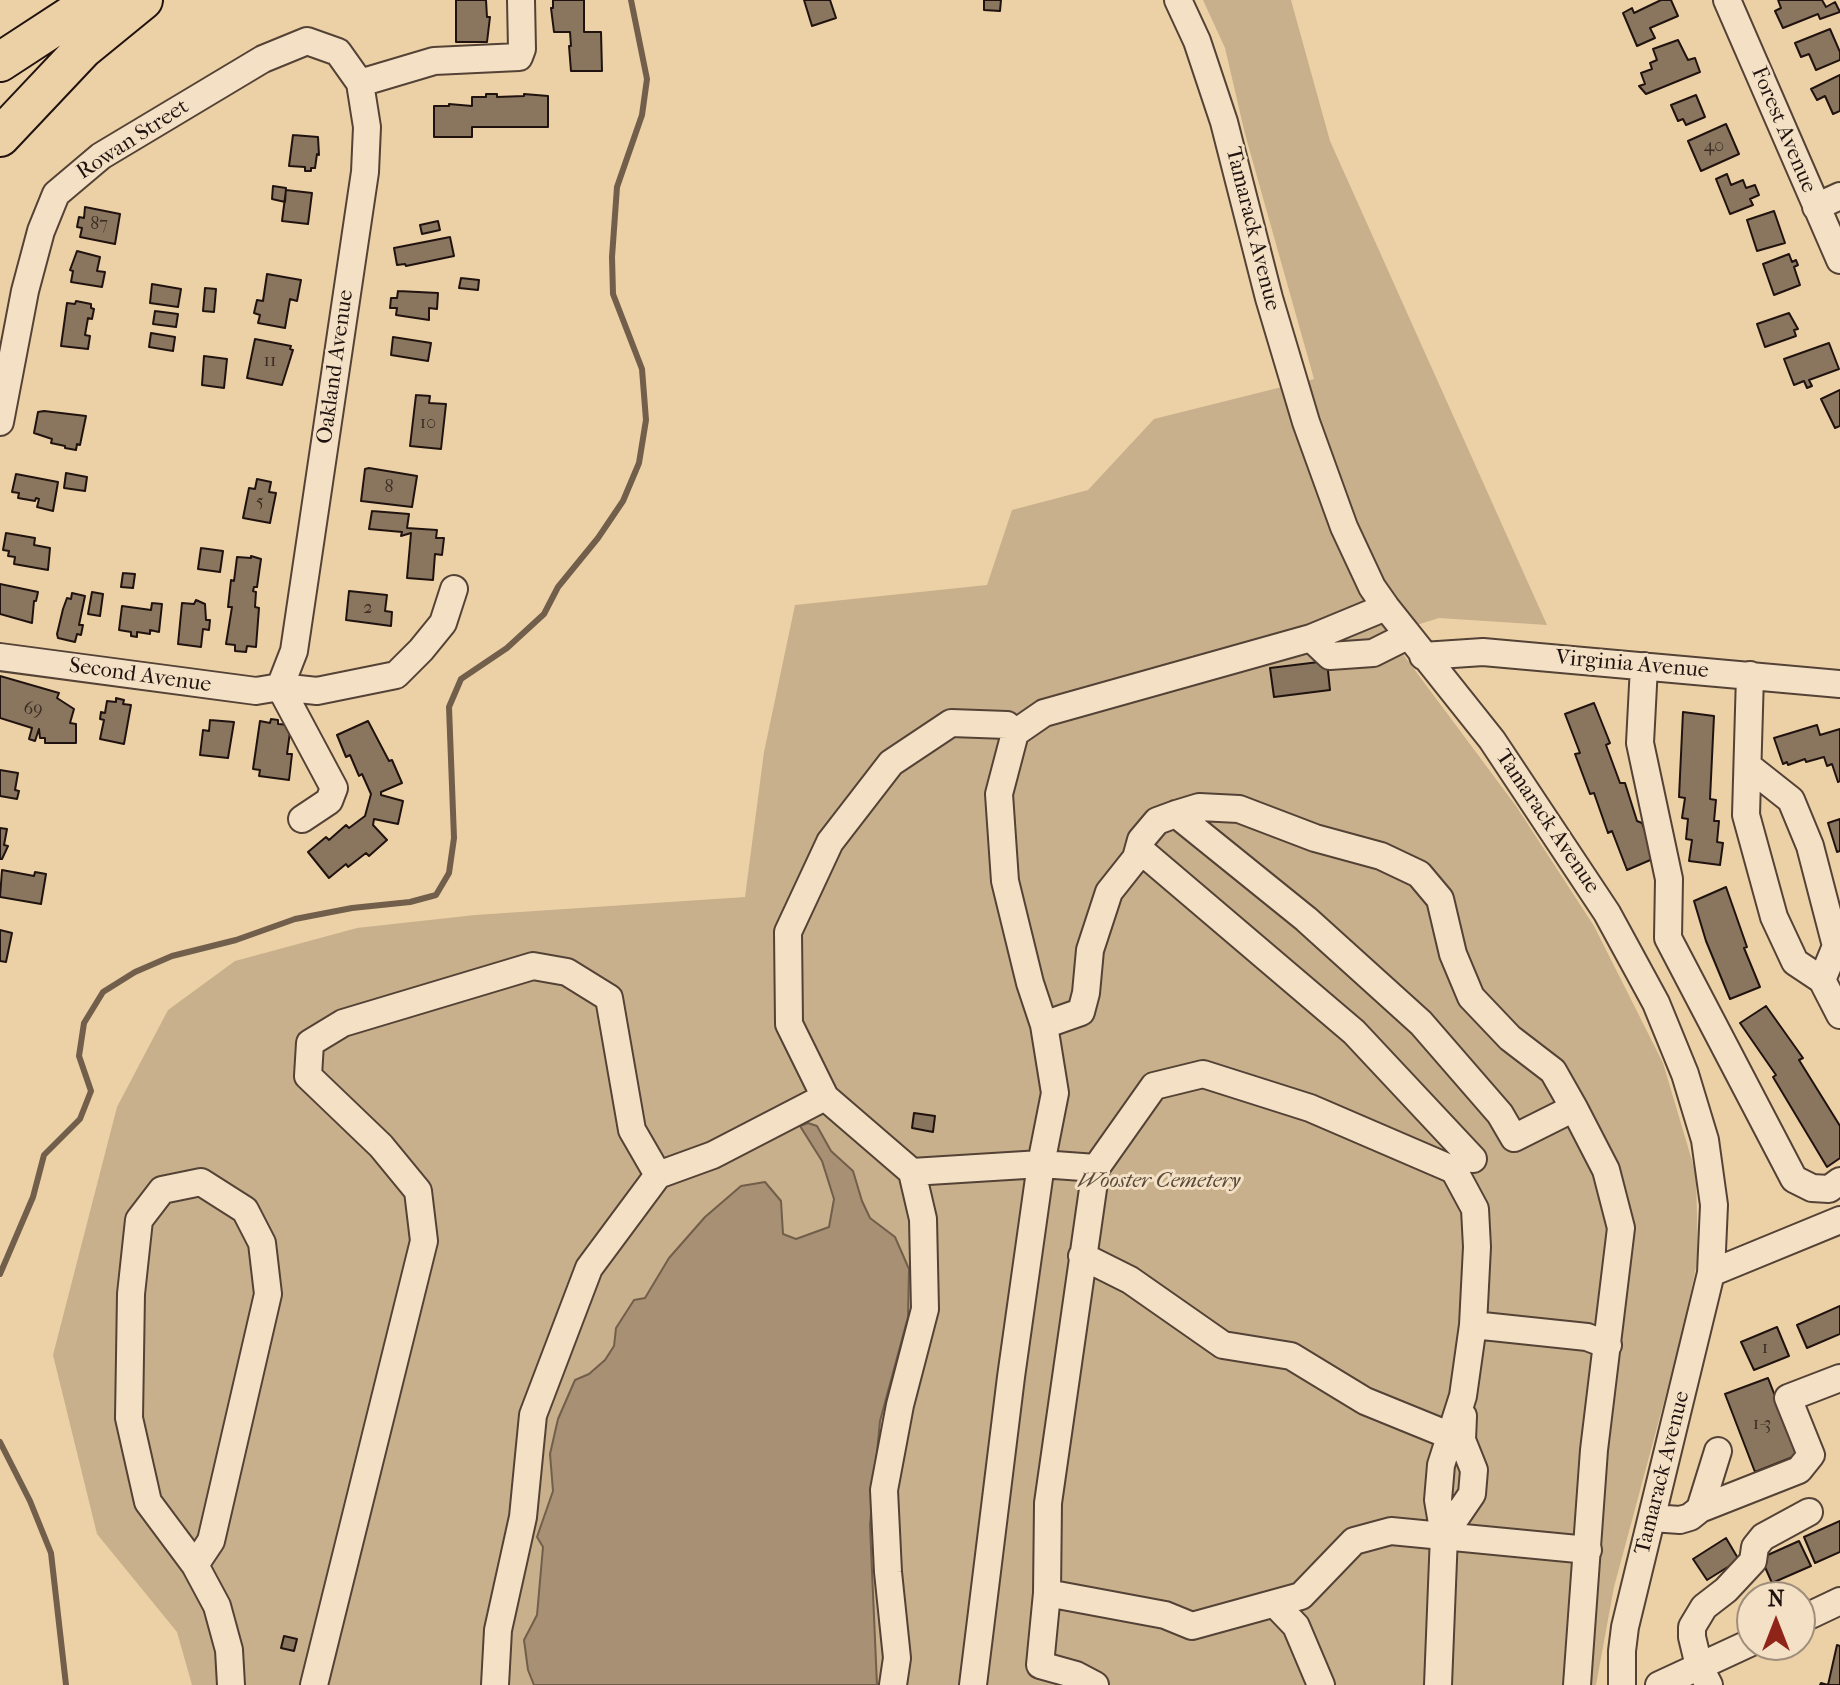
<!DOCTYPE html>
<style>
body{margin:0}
#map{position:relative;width:1840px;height:1685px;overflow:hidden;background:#ecd0a6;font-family:"IM FELL French Canon",serif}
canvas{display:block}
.north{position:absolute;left:1736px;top:1581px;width:80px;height:80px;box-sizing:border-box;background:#f3e0c5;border:2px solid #9f8e7c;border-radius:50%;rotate:0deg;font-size:22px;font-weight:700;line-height:32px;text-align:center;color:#20130f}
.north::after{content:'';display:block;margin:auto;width:28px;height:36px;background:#8f2418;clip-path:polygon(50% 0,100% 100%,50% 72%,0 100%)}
</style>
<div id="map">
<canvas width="1840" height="1685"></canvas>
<div class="north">N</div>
</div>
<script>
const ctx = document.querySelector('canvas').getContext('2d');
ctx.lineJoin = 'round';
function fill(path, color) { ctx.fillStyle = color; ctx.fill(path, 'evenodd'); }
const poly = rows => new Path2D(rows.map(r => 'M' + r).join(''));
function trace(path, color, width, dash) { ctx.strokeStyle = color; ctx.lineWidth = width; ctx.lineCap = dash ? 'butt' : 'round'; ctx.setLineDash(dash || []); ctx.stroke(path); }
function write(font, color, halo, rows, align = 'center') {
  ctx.font = font + ' "IM FELL French Canon",serif'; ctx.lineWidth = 6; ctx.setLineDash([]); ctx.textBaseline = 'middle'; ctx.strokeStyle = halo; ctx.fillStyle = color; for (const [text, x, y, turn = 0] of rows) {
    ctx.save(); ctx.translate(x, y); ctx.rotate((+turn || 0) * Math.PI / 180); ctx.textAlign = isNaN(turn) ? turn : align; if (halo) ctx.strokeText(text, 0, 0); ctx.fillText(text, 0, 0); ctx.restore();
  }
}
const green = poly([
 [1203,0,1291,0,1330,141,1547,625,1439,618,1388,634,1516,806,1594,926,1663,1063,1696,1174,1698,1258,1680,1342,1614,1587,1596,1685,192,1685,177,1632,97,1534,53,1355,117,1107,168,1010,235,961,357,928,475,915,745,897,764,752,795,605,987,585,1012,510,1088,490,1154,419,1314,379,1245,134,1225,48]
]);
const water = poly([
 [808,1123,817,1126,831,1151,853,1171,862,1201,870,1218,895,1237,909,1269,908,1317,880,1421,870,1525,877,1685,534,1685,528,1670,524,1640,537,1615,543,1547,537,1537,553,1491,550,1454,558,1419,575,1380,589,1374,605,1360,614,1346,616,1328,634,1300,645,1298,669,1258,705,1217,741,1186,765,1182,781,1201,783,1234,796,1239,829,1227,834,1199,822,1161,800,1126,808,1123]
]);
const stream = poly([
 [0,1274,33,1197,44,1155,80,1119,91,1091,79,1056,84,1023,103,992,135,972,172,956,236,940,295,919,352,908,410,902,436,895,449,873,454,838,449,707,461,679,507,648,544,614,558,587,598,538,623,501,639,463,646,420,642,369,613,294,612,257,617,187,642,115,647,79,631,0],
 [0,1442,30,1501,51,1553,66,1685]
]);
const building = poly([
 [456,0,486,0,487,17,490,17,487,42,456,42,456,0],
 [553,0,584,0,584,32,601,32,602,71,571,71,569,46,571,46,570,32,554,32,551,8,553,8,553,0],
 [804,0,830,0,836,18,812,26,804,0],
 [984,0,1001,0,1000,11,984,10,984,0],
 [1661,0,1671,0,1678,16,1650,28,1655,38,1637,46,1623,13,1632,8,1634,13,1661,0],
 [1778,0,1822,0,1826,7,1835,2,1840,12,1820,19,1818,14,1783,28,1775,11,1781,8,1778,0],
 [1830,29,1840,52,1840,60,1816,70,1809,54,1801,57,1795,43,1830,29],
 [1678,40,1688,60,1695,58,1700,72,1646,94,1639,86,1645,84,1641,73,1652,69,1650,63,1657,60,1653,49,1678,40],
 [1840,75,1840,111,1833,114,1825,96,1817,100,1811,89,1840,75],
 [486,94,497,94,497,97,524,96,524,94,548,96,548,127,472,127,472,137,434,137,434,106,449,106,449,104,472,106,472,97,486,97,486,94],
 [1696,95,1705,117,1686,125,1683,119,1678,121,1671,105,1696,95],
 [1726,124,1739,154,1701,171,1688,141,1726,124],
 [293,135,318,137,319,155,317,154,315,168,311,168,311,171,305,171,305,167,289,166,293,135],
 [1727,174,1731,185,1743,180,1746,188,1755,185,1759,195,1750,199,1753,205,1730,214,1716,179,1727,174],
 [273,186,286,188,285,202,272,199,273,186],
 [286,190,312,193,308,224,282,221,286,190],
 [85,207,120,214,115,244,80,237,82,228,77,227,79,217,84,218,85,207],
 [1774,211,1785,243,1757,251,1747,220,1774,211],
 [438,221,440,230,422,234,420,225,438,221],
 [450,237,454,256,406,266,405,264,397,265,394,248,450,237],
 [77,251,100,257,97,271,105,272,102,287,71,282,73,271,70,270,77,251],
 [1789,254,1792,262,1796,260,1798,265,1794,267,1800,285,1774,295,1763,264,1789,254],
 [267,274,301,280,297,301,290,299,285,328,258,323,260,315,254,313,257,300,263,301,267,274],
 [461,278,479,280,478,290,459,288,461,278],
 [152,284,181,289,178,307,150,303,152,284],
 [205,288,216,289,214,312,203,311,205,288],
 [398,291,438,293,437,309,429,308,429,320,396,315,397,308,390,308,391,298,397,298,398,291],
 [76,301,91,304,91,308,94,309,92,319,88,318,85,335,90,336,88,349,61,346,67,303,75,304,76,301],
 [155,311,178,314,176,327,153,324,155,311],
 [1789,313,1798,329,1794,330,1796,336,1765,347,1757,324,1789,313],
 [151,333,175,337,173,351,149,347,151,333],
 [393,337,431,343,428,361,391,355,393,337],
 [255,339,291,346,290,349,293,350,282,385,247,378,255,339],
 [1829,343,1839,369,1809,380,1812,386,1807,388,1804,381,1794,385,1784,359,1829,343],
 [204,356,227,359,224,388,202,385,204,356],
 [1840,390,1840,426,1835,428,1821,399,1840,390],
 [416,395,430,396,429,403,446,404,441,449,410,446,416,395],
 [44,411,86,416,80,445,77,444,76,450,65,448,65,446,51,443,52,439,34,433,38,412,44,411],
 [369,468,417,476,412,507,361,501,365,469,369,468],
 [66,473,87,477,85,491,64,488,66,473],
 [16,474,58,482,53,511,37,507,39,499,36,498,35,501,18,498,19,493,12,492,16,474],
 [257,479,271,482,269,492,276,493,270,523,243,518,249,488,255,489,257,479],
 [372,511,409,514,407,528,437,530,436,538,444,538,442,555,435,554,433,580,407,578,411,533,401,536,402,532,369,529,372,511],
 [6,533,35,538,34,545,50,548,48,570,14,564,15,557,8,556,9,551,3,550,6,533],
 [201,548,223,551,220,572,198,569,201,548],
 [251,556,261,559,257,587,254,587,253,591,256,592,255,607,259,608,256,647,247,646,246,652,235,651,235,645,226,644,232,607,228,607,231,580,234,581,237,557,251,558,251,556],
 [123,573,135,574,133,588,121,587,123,573],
 [0,584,38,592,36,601,34,601,32,623,0,614,0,584],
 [349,591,387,595,385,611,392,612,391,626,346,620,349,591],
 [92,592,103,594,100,616,88,614,92,592],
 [72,593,85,596,79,625,83,625,81,635,77,634,75,642,58,638,57,634,63,609,67,598,71,599,72,593],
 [196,600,205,604,206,620,210,620,209,630,203,629,201,647,178,644,182,603,194,604,196,600],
 [152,603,162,604,159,632,150,630,150,634,137,632,137,637,131,636,131,632,119,630,122,606,151,610,152,603],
 [1327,661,1330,690,1274,697,1270,668,1327,661],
 [0,676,59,693,57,698,74,709,70,723,76,724,76,743,45,743,45,738,40,738,39,729,35,741,29,739,32,728,0,718,0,676],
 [116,698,124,700,123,704,131,705,124,744,100,739,104,720,100,719,101,712,105,713,107,701,116,702,116,698],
 [1594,703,1610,743,1606,745,1620,783,1625,783,1637,821,1642,823,1655,858,1627,870,1612,831,1608,833,1594,793,1590,794,1575,754,1580,753,1565,714,1594,703],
 [1683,712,1714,716,1710,799,1716,800,1714,821,1719,821,1717,842,1723,843,1720,865,1689,861,1692,840,1686,839,1688,819,1682,818,1685,798,1679,797,1683,712],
 [271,719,278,720,278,724,291,725,287,754,292,754,289,780,259,776,260,770,253,769,260,721,270,723,271,719],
 [210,720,234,722,228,758,200,755,203,730,209,731,210,720],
 [368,721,389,761,392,760,402,783,381,792,381,795,403,801,398,824,374,819,373,825,387,840,369,856,366,853,348,867,346,864,329,878,308,852,326,837,329,840,346,825,349,828,365,816,371,794,362,774,359,776,350,755,346,757,337,735,368,721],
 [1817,725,1820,735,1840,729,1840,781,1838,782,1832,764,1827,766,1824,757,1806,762,1805,759,1788,765,1787,762,1783,764,1774,738,1817,725],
 [0,770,18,773,15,790,19,791,17,799,0,796,0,770],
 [1840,819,1840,851,1837,852,1828,823,1840,819],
 [0,828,7,829,4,845,8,846,2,859,0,859,0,828],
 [2,870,34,876,35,872,46,874,41,904,0,897,2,870],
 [1726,887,1747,947,1744,948,1760,987,1730,999,1706,941,1694,901,1726,887],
 [0,930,12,933,6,962,0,961,0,930],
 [1766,1006,1803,1058,1799,1060,1840,1126,1840,1158,1827,1167,1773,1077,1776,1075,1740,1023,1766,1006],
 [914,1113,935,1116,933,1132,912,1128,914,1113],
 [1840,1306,1840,1334,1807,1348,1797,1325,1840,1306],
 [1777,1327,1789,1356,1754,1370,1741,1342,1777,1327],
 [1768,1378,1798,1455,1755,1472,1725,1394,1768,1378],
 [1840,1521,1840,1552,1815,1563,1804,1537,1840,1521],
 [1726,1538,1739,1560,1707,1580,1693,1559,1726,1538],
 [1799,1541,1811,1566,1772,1583,1761,1558,1799,1541],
 [284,1636,297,1639,294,1651,281,1648,284,1636],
 [1837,1645,1840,1646,1840,1685,1820,1685,1821,1683,1828,1685,1837,1645]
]);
const minor = poly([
 [1178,0,1197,41,1224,122,1269,298,1306,422,1344,527,1372,587,1386,607,1492,740,1607,913,1656,1003,1685,1074,1705,1140,1714,1205,1711,1273,1625,1627,1622,1651,1622,1685],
 [1727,0,1840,260],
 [360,83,434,61,519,57,522,49,521,0],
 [1816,207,1840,196],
 [0,422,25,291,41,231,56,194,101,156,263,59,307,41,338,52,360,83,367,127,365,172,294,651,280,687],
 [1311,638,1330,656,1373,653,1407,636],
 [1423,656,1483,652,1840,684],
 [0,657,256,691,280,687,317,691,396,675,421,650,443,623,454,589],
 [1644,666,1640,743,1669,879,1668,938,1794,1179,1812,1188,1829,1189,1840,1181],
 [1750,675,1746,815,1774,917,1795,962,1822,980,1840,1015],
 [280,687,334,788,329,801,302,819],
 [1748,766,1791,800,1810,846,1836,946,1822,980],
 [1139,849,1354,1032,1473,1159],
 [1044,1025,1030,983,1005,881,999,794,1015,733,1044,713,1311,638,1386,607],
 [825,1097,789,1024,788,932,830,842,891,763,951,723,1007,725,1015,733],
 [1574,1108,1606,1170,1621,1228,1594,1450,1577,1685],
 [1096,1168,1154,1086,1203,1074,1310,1108,1454,1170,1475,1209,1477,1247,1473,1325,1463,1396,1441,1465,1438,1500,1444,1535],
 [912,1172,1041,1164,1096,1168,1048,1503,1047,1593,1040,1665,1076,1675,1095,1685],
 [1082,1256,1130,1280,1223,1345,1291,1356,1365,1401,1451,1436],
 [1711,1273,1840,1220],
 [1473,1325,1587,1337,1608,1345],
 [1700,1509,1799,1470,1811,1455,1788,1398,1840,1378],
 [1652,1518,1680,1520,1690,1517,1700,1509,1718,1451],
 [195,1565,211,1541,268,1294,262,1243,245,1210,201,1182,162,1190,139,1220,131,1294,129,1418,148,1502,195,1565,217,1606,229,1650,231,1685],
 [1047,1593,1165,1615,1192,1626,1301,1596,1354,1541,1391,1531,1588,1550],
 [1275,1604,1296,1626,1321,1685],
 [1800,1620,1840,1601],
 [314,1685,424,1241,418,1191,381,1146,308,1076,310,1043,343,1023,533,966,567,972,609,998,632,1130,658,1175,713,1155,825,1097,912,1172,923,1219,925,1309,900,1405,884,1490,888,1572,897,1658,893,1685],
 [495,1685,498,1630,523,1517,533,1415,589,1268,658,1175],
 [973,1685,1011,1377,1041,1164,1055,1093,1044,1025,1081,1012,1086,993,1090,950,1109,892,1136,858,1141,840,1157,821,1176,814,1199,807,1239,809,1315,838,1381,856,1419,874,1440,899,1453,954,1471,997,1510,1038,1553,1071,1574,1108,1514,1138,1500,1114,1421,1023,1306,919,1176,814],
 [1438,1685,1444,1535,1472,1494,1474,1470,1462,1440,1463,1416],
 [1659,1685,1752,1642],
 [1709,1685,1699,1666,1692,1637,1692,1627,1704,1607,1726,1590,1753,1561,1755,1547,1763,1537,1809,1512]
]);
const highway = poly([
 [0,62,95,0],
 [0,137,83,49,143,0]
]);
const numberNames = [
 ["40",1714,147],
 ["87",99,225],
 ["11",270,362],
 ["10",428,424],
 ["8",389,488],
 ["5",260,503],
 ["2",368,609],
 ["69",33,710],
 ["1",1765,1349],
 ["1-3",1762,1425]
];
const streetNames = [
 ["Forest Avenue",1783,130,67],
 ["Rowan Street",133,140,-33],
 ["Tamarack Avenue",1252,229,76],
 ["Oakland Avenue",336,367,-82],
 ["Virginia Avenue",1632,665,5],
 ["Second Avenue",140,676,8],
 ["Tamarack Avenue",1547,822,56],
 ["Tamarack Avenue",1663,1473,-76]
];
const parkNames = [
 ["Wooster Cemetery",1159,1182]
];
fill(green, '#c9b08c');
fill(water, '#a79073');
trace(water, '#715e4b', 2);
trace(stream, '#715e4b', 6);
fill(building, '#8a755e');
trace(building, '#20130f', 2);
trace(minor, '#534235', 30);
trace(highway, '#20130f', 42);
trace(minor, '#f3e0c5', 26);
trace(highway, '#ecd0a6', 38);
write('18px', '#3a2c23', null, numberNames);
write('22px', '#20130f', '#f3e0c5', streetNames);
write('italic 22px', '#5b4a3b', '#f3e0c5', parkNames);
</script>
